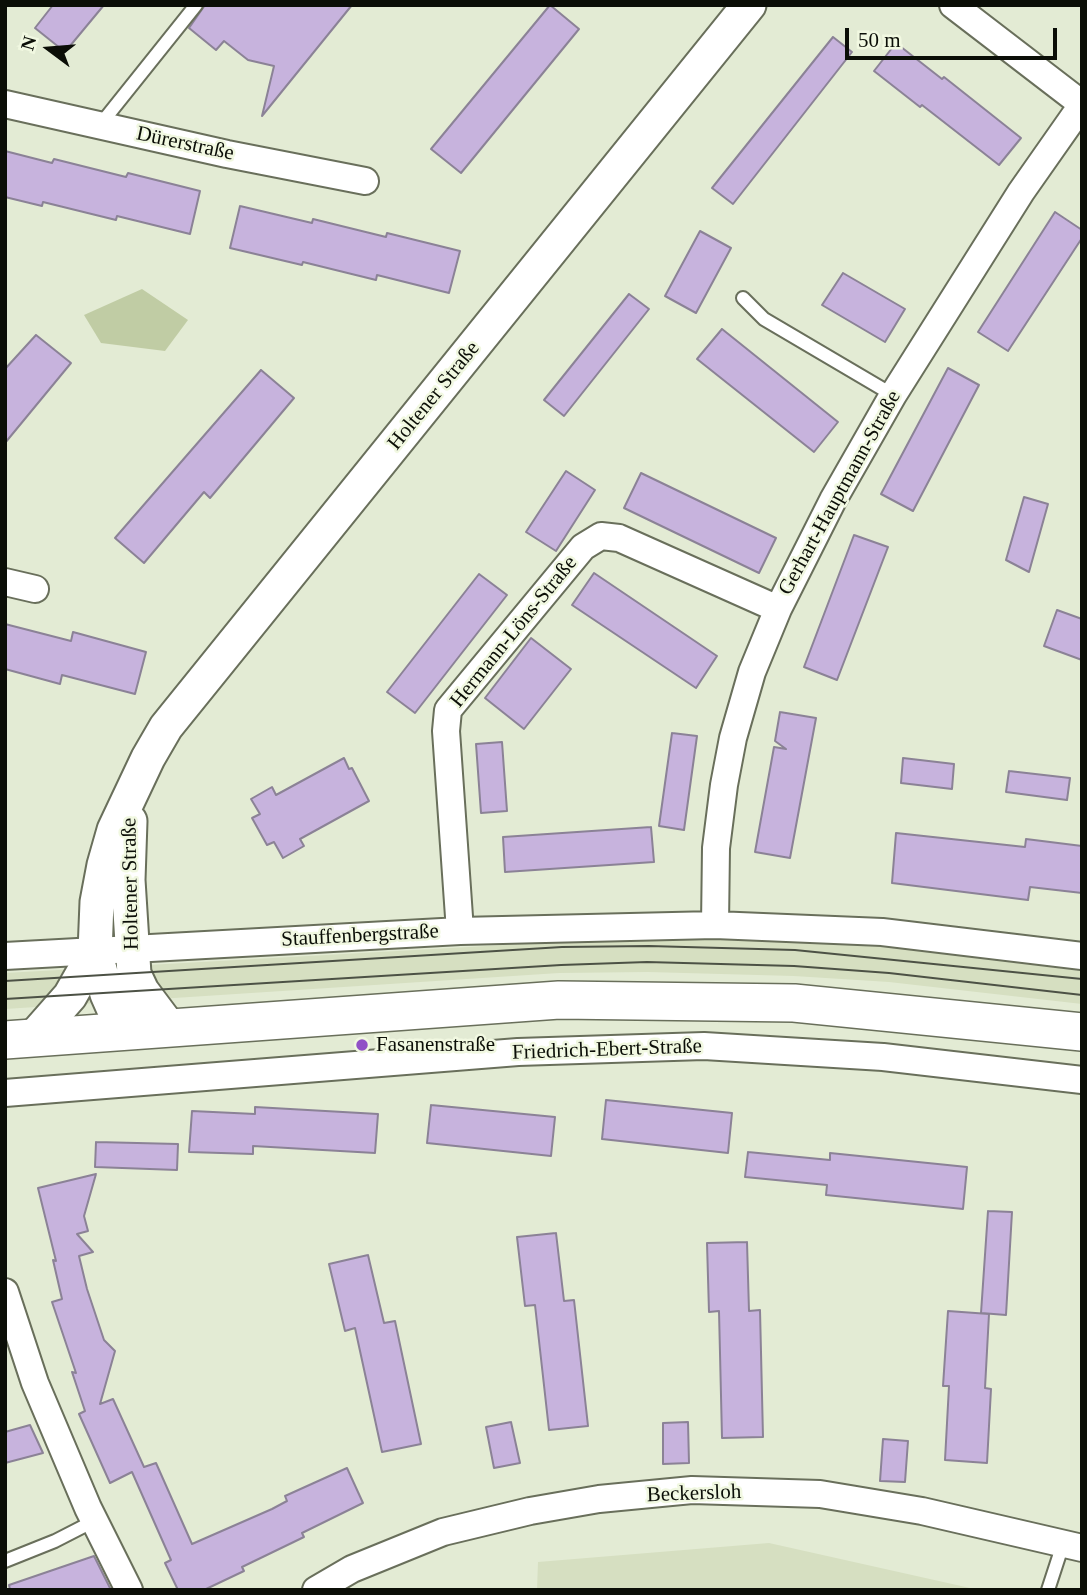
<!DOCTYPE html>
<meta charset="utf-8">
<style>
body{margin:0}
#map{position:relative;width:1087px;height:1595px;overflow:hidden;background:#e3ebd4;font-family:Georgia,serif}
canvas{display:block}
.frame{position:absolute;inset:0;border:7px solid #0b0e07;pointer-events:none}
.north{position:absolute;left:14px;top:14px;width:70px;height:70px;-webkit-text-stroke:5px #f1f8e1;paint-order:stroke;rotate:286deg;font-size:19px;font-weight:700;line-height:28px;text-align:center;color:#0b0e07}
.north::after{content:'';display:block;margin:auto;width:24px;height:32px;background:#0b0e07;clip-path:polygon(50% 0,100% 100%,50% 72%,0 100%)}
.scale{position:absolute;left:845px;top:28px;width:212px;height:32px;box-sizing:border-box;border:4px solid #0b0e07;border-top:0;padding-left:9px;font-size:21px;line-height:24px;white-space:nowrap;color:#0b0e07;-webkit-text-stroke:5px #f1f8e1;paint-order:stroke}
</style>
<div id="map">
<canvas width="1087" height="1595"></canvas>
<div class="frame"></div>
<div class="north">N</div>
<div class="scale">50 m</div>
</div>
<script>
const ctx = document.querySelector('canvas').getContext('2d');
ctx.lineJoin = 'round';
function fill(path, color) { ctx.fillStyle = color; ctx.fill(path, 'evenodd'); }
const poly = rows => new Path2D(rows.map(r => 'M' + r).join(''));
function trace(path, color, width, dash) { ctx.strokeStyle = color; ctx.lineWidth = width; ctx.lineCap = dash ? 'butt' : 'round'; ctx.setLineDash(dash || []); ctx.stroke(path); }
function write(font, color, halo, rows, align = 'center') {
  ctx.font = font + ' Georgia,serif'; ctx.lineWidth = 5; ctx.setLineDash([]); ctx.textBaseline = 'middle'; ctx.strokeStyle = halo; ctx.fillStyle = color; for (const [text, x, y, turn = 0] of rows) {
    ctx.save(); ctx.translate(x, y); ctx.rotate((+turn || 0) * Math.PI / 180); ctx.textAlign = isNaN(turn) ? turn : align; if (halo) ctx.strokeText(text, 0, 0); ctx.fillText(text, 0, 0); ctx.restore();
  }
}
const built = poly([
 [647,937,792,941,894,948,1082,971,1082,1004,889,982,794,976,648,972,559,973,5,1009,5,973],
 [769,1543,979,1590,537,1590,538,1562]
]);
const green = poly([
 [142,289,188,320,165,351,101,343,84,315]
]);
const building = poly([
 [53,5,104,5,65,52,35,28,53,5],
 [205,5,352,5,262,116,274,66,248,60,224,41,216,50,189,28,205,5],
 [550,5,579,29,461,173,431,149,550,5],
 [833,37,852,52,733,204,712,188,833,37],
 [896,43,942,79,944,77,1021,138,999,165,922,105,920,107,874,71,896,43],
 [5,151,52,163,54,159,126,177,128,173,200,191,190,234,117,216,116,220,43,202,42,206,5,197,5,151],
 [240,206,312,223,313,219,386,237,387,233,460,251,449,293,377,275,376,280,303,262,302,265,230,248,240,206],
 [1055,212,1082,230,1082,238,1008,351,978,332,1055,212],
 [700,231,731,248,696,313,665,296,700,231],
 [843,273,905,309,885,342,822,305,843,273],
 [629,294,649,309,564,416,544,400,629,294],
 [722,329,838,422,814,452,697,359,722,329],
 [36,335,71,363,5,443,5,369,36,335],
 [948,368,979,385,913,511,881,494,948,368],
 [261,370,294,398,210,498,204,492,144,563,115,538,261,370],
 [566,471,595,490,556,551,526,532,566,471],
 [641,473,776,538,759,573,624,508,641,473],
 [1024,497,1048,504,1029,572,1006,560,1024,497],
 [854,535,888,547,837,680,804,667,854,535],
 [594,573,717,656,696,688,572,605,594,573],
 [479,574,507,595,415,713,387,692,479,574],
 [1057,610,1082,619,1082,660,1044,646,1057,610],
 [5,624,71,641,73,632,146,652,135,694,62,675,60,684,5,669,5,624],
 [531,638,571,669,524,729,485,698,531,638],
 [780,712,816,718,790,858,755,852,774,747,786,749,775,741,780,712],
 [672,733,697,736,684,830,659,826,672,733],
 [502,742,507,811,481,813,476,744,502,742],
 [344,758,349,769,352,768,369,801,300,839,304,846,283,858,274,842,267,845,252,818,260,814,251,799,272,787,276,795,344,758],
 [903,758,954,764,952,789,901,783,903,758],
 [1009,771,1070,778,1067,800,1006,792,1009,771],
 [651,827,654,862,505,872,503,837,651,827],
 [896,833,1025,847,1026,839,1082,846,1082,893,1030,887,1028,900,892,883,896,833],
 [606,1100,732,1113,728,1153,602,1139,606,1100],
 [431,1105,555,1117,551,1156,427,1143,431,1105],
 [255,1107,378,1114,375,1153,253,1146,253,1154,189,1152,192,1111,255,1114,255,1107],
 [96,1142,178,1144,177,1170,95,1167,96,1142],
 [748,1152,830,1160,830,1153,967,1167,963,1209,826,1195,827,1185,745,1177,748,1152],
 [96,1174,84,1216,88,1231,77,1234,93,1252,79,1256,87,1289,104,1340,115,1351,100,1404,113,1399,144,1467,156,1463,192,1544,272,1509,287,1501,285,1496,347,1468,363,1503,302,1533,304,1537,242,1567,244,1571,204,1590,178,1590,165,1563,171,1560,132,1472,110,1483,79,1414,85,1411,72,1372,76,1373,52,1302,62,1299,53,1260,56,1261,38,1188,96,1174],
 [988,1211,1012,1212,1006,1315,981,1313,988,1211],
 [556,1233,564,1301,574,1300,588,1426,549,1430,535,1305,525,1306,517,1237,556,1233],
 [747,1242,749,1311,760,1310,763,1437,722,1438,719,1311,709,1312,707,1243,747,1242],
 [368,1255,384,1323,395,1321,421,1444,382,1452,355,1328,345,1331,329,1264,368,1255],
 [948,1311,989,1314,985,1388,991,1389,987,1463,945,1460,949,1386,943,1386,948,1311],
 [511,1422,520,1463,494,1468,486,1427,511,1422],
 [688,1422,689,1463,663,1464,663,1423,688,1422],
 [30,1425,43,1453,5,1463,5,1432,30,1425],
 [883,1439,908,1441,905,1482,880,1481,883,1439],
 [94,1556,111,1590,10,1590,9,1585,94,1556]
]);
const service = poly([
 [100,125,196,5],
 [743,298,764,319,893,395],
 [5,1561,55,1541,94,1521],
 [1048,1590,1063,1544]
]);
const minor = poly([
 [953,5,1082,104],
 [5,104,227,154,365,181],
 [5,582,35,589],
 [715,925,716,848,724,785,733,738,752,672,778,609,833,500,893,395,1021,192,1082,105],
 [460,931,446,731,448,710,583,547,601,536,619,538,778,609],
 [5,956,460,931,715,925,882,932,1082,956],
 [5,1093,518,1052,704,1046,883,1057,1082,1080],
 [5,1292,35,1383,88,1508,129,1590],
 [316,1590,352,1569,443,1532,530,1511,599,1499,692,1490,820,1494,922,1511,1082,1548]
]);
const tertiary = poly([
 [134,974,142,991,169,1027],
 [123,1030,107,994,95,952,97,902,104,865,114,830,148,758,166,727,749,5],
 [123,1030,134,974,128,880,130,821],
 [33,1038,70,996,95,952]
]);
const secondary = poly([
 [5,1040,559,1000,794,1003,1082,1032]
]);
const tram = poly([
 [5,981,562,947,649,946,795,950,1082,979],
 [5,999,561,965,647,962,794,966,889,973,1082,995]
]);
const markers = [
 [362,1045,7,"#9151c6"]
];
const streetNames = [
 ["Dürerstraße",185,144,12],
 ["Holtener Straße",434,396,-51],
 ["Gerhart-Hauptmann-Straße",840,493,-61],
 ["Hermann-Löns-Straße",514,632,-51],
 ["Holtener Straße",131,884,-91],
 ["Stauffenbergstraße",360,936,-3],
 ["Friedrich-Ebert-Straße",607,1050,-2],
 ["Beckersloh",694,1494,-2]
];
const poiNames = [
 ["Fasanenstraße",376,1045]
];
fill(built, '#d6dfc1');
fill(green, '#c0cca4');
fill(building, '#c7b3dd');
trace(building, '#8b8296', 2);
trace(service, '#696f5b', 16);
trace(minor, '#696f5b', 30);
trace(tertiary, '#696f5b', 37);
trace(secondary, '#696f5b', 40);
trace(service, '#fff', 12);
trace(minor, '#fff', 26);
trace(tertiary, '#fff', 33);
trace(secondary, '#fff', 37);
trace(tram, '#4c5145', 2);
for (const [x, y, r, color] of markers) { const dot = new Path2D(); dot.arc(x, y, r, 0, 2 * Math.PI); ctx.fillStyle = color; ctx.fill(dot); trace(dot, '#f1f8e1', 2.5); }
write('21px', '#0b0e07', '#f1f8e1', streetNames);
write('21px', '#0b0e07', '#f1f8e1', poiNames, 'left');
</script>
